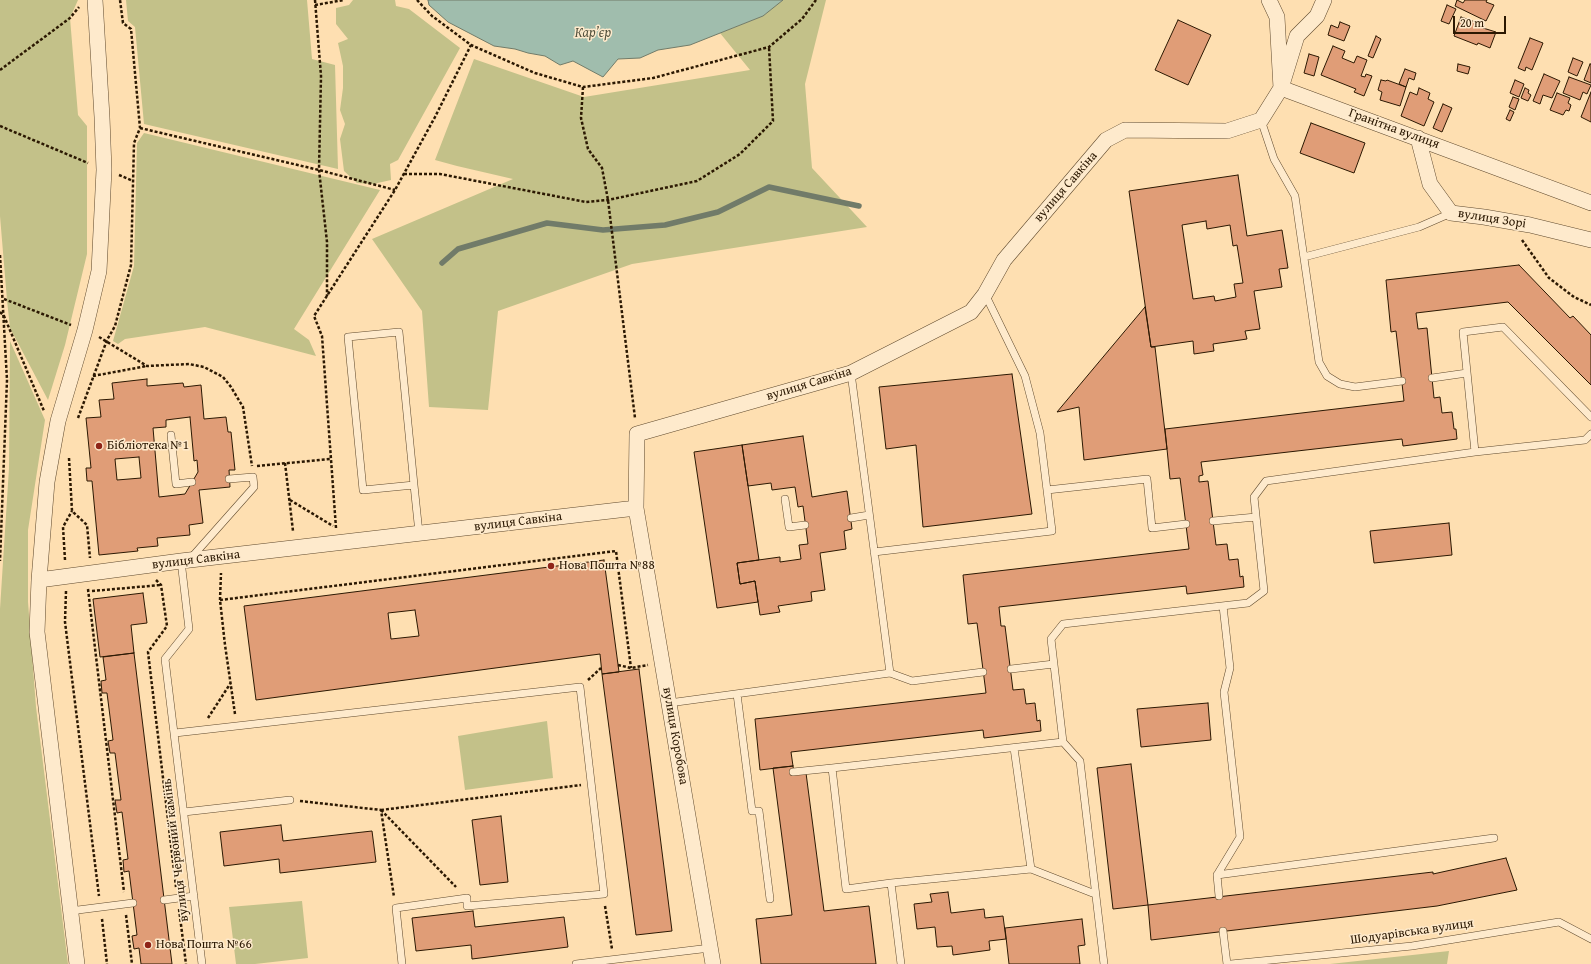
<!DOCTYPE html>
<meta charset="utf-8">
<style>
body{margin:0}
#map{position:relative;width:1591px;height:964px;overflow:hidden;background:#fedfb1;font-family:"Gentium Book Plus",serif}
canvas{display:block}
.scale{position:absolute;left:1453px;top:16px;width:53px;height:18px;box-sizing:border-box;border:2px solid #2b1802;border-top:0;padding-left:5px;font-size:12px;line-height:14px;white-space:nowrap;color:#2b1802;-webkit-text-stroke:3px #feeacc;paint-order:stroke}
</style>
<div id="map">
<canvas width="1591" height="964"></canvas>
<div class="scale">20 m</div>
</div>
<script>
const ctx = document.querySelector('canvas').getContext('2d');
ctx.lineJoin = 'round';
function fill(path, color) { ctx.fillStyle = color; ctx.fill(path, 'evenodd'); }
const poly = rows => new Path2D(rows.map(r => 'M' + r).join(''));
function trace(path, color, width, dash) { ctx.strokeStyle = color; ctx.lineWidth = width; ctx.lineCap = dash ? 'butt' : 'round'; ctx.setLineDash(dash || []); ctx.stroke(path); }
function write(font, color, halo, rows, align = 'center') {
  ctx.font = font + ' "Gentium Book Plus",serif'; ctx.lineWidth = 3; ctx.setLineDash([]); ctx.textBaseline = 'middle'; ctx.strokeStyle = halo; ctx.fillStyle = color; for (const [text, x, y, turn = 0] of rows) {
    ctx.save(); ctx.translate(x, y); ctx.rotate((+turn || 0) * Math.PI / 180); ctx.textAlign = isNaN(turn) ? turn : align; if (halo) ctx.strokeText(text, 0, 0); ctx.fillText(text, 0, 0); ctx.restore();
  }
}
const green = poly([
 [0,0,78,0,70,18,78,115,87,126,87,254,65,345,48,400,10,328,7,300,0,216],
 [126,0,307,0,312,59,335,65,338,169,144,124,135,27,128,21],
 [353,0,395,0,396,6,409,9,460,48,398,160,390,164,391,180,373,184,357,183,344,171,340,139,345,124,340,110,343,88,343,66,338,43,348,39,336,24,336,8,349,5],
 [783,0,826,0,805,84,812,168,867,227,632,264,498,311,488,410,429,407,422,311,372,239,513,179,457,166,435,160,474,59,584,97,750,70,720,33,763,16],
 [144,133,380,190,294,329,309,340,316,356,205,327,125,339,118,344,113,341,134,266,137,143],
 [10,341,45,420,28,530,28,602,36,707,68,964,0,964,0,609,9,468],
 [547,721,553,778,465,790,458,736],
 [302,901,308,958,255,964,236,964,229,907],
 [1449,951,1447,964,1330,964]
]);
const water = poly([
 [428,0,783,0,763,16,690,45,658,50,640,58,618,59,603,77,573,61,560,65,545,56,528,53,515,49,494,46,448,22,429,5,428,0]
]);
const stream = poly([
 [442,263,458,249,547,223,603,230,665,225,718,212,769,187,859,206]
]);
const building = poly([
 [1457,0,1463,3,1465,0,1487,0,1486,2,1494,5,1486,21,1455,6,1457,0],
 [1447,5,1456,9,1449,24,1441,21,1447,5],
 [1461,17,1484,25,1483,28,1496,32,1490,48,1478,43,1477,45,1454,36,1461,17],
 [1178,20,1211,35,1188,85,1155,70,1178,20],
 [1340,22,1350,26,1344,41,1328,35,1331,25,1338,28,1340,22],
 [1376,36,1381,39,1373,58,1368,56,1376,36],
 [1530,38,1543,43,1532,70,1526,67,1525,71,1518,68,1530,38],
 [1333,46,1345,51,1342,58,1354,63,1357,56,1367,60,1361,76,1365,77,1366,74,1372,76,1364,96,1354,92,1356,89,1321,75,1333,46],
 [1309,54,1319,57,1314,76,1304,73,1309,54],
 [1573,58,1583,62,1577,76,1568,72,1573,58],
 [1458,64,1470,67,1468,74,1457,71,1458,64],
 [1590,64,1591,64,1591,83,1584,80,1590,64],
 [1405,69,1416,73,1414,80,1409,78,1406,87,1399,84,1405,69],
 [1544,74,1560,81,1552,98,1543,95,1540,104,1533,101,1544,74],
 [1569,77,1591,85,1587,94,1583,92,1580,100,1563,93,1569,77],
 [1381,80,1386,81,1387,80,1406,87,1400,106,1380,100,1382,92,1378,90,1381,80],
 [1515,80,1524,84,1519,97,1510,93,1515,80],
 [1419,88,1430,93,1428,99,1434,102,1424,126,1401,116,1410,92,1417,95,1419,88],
 [1525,88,1529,90,1528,93,1531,95,1528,101,1521,98,1525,88],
 [1591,92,1591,122,1581,117,1591,92],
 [1557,93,1570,98,1568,103,1571,105,1569,111,1566,110,1563,115,1550,110,1557,93],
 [1513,97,1519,99,1515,110,1509,107,1513,97],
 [1443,104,1452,108,1442,132,1433,128,1443,104],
 [1510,110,1514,112,1510,121,1506,119,1510,110],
 [1311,123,1365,143,1354,173,1300,153,1311,123],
 [1238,175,1247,236,1282,230,1288,268,1279,269,1282,287,1254,291,1260,329,1245,331,1247,339,1213,344,1214,351,1194,354,1193,341,1151,347,1129,191,1238,175],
 [1206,221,1207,229,1230,225,1233,246,1237,245,1243,283,1234,284,1236,297,1215,301,1214,296,1193,299,1182,225,1206,221],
 [1519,265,1570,318,1573,316,1591,335,1591,385,1508,302,1416,313,1418,329,1427,328,1434,398,1440,397,1442,413,1452,412,1454,429,1456,429,1457,439,1403,446,1402,439,1201,462,1203,475,1199,476,1199,482,1208,481,1216,545,1227,544,1229,560,1238,559,1240,577,1243,576,1244,587,1187,594,1186,586,999,607,1001,626,1005,626,1013,690,1024,689,1026,704,1035,703,1037,721,1040,720,1041,731,984,738,983,730,791,752,793,766,760,770,755,719,986,693,977,623,968,624,963,575,1189,549,1180,478,1170,479,1165,429,1404,401,1396,331,1391,332,1386,280,1519,265],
 [1145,307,1151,347,1155,347,1167,449,1084,460,1079,407,1057,412,1145,307],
 [1012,374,1032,514,923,527,916,445,886,449,879,387,1012,374],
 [147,379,147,386,183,383,184,387,201,385,204,419,226,417,228,432,231,432,235,470,229,470,230,487,199,490,203,523,189,525,190,535,157,538,158,546,137,548,138,551,99,555,92,481,87,481,86,468,91,468,86,418,101,417,99,400,114,399,112,383,147,379],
 [190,417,194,461,197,460,198,472,185,494,159,497,153,428,166,427,166,420,190,417],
 [139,457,141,478,117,480,115,459,139,457],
 [803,436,812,497,847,491,852,529,844,531,846,549,820,553,825,590,811,592,812,601,778,606,780,612,760,615,755,581,740,584,737,563,780,557,780,562,801,559,799,545,808,544,803,506,798,507,795,487,772,490,771,483,748,486,742,445,803,436],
 [742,445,759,560,737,563,740,584,755,581,758,602,717,608,694,452,742,445],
 [1449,523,1452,555,1374,563,1370,531,1449,523],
 [604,560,619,672,602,674,600,654,256,700,244,606,604,560],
 [415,610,419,636,391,639,388,613,415,610],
 [143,593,147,623,131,625,134,653,100,657,93,599,143,593],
 [134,653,172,964,141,964,139,948,134,949,132,936,137,935,129,871,124,872,123,860,128,859,122,812,117,813,115,800,121,800,115,753,110,753,108,741,113,740,107,693,102,693,101,681,106,680,103,657,134,653],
 [639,669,672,931,636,935,602,674,639,669],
 [1208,703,1211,740,1141,747,1137,709,1208,703],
 [1131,764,1148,905,1113,909,1097,768,1131,764],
 [793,766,794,774,806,773,824,911,869,906,876,964,761,964,756,919,792,915,773,768,793,766],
 [501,816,508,882,480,885,472,820,501,816],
 [281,825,283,841,372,831,376,862,280,873,279,859,224,866,220,832,281,825],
 [1506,858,1517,890,1437,906,1151,940,1148,905,1433,872,1433,874,1506,858],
 [948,892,951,913,984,909,985,918,1003,916,1006,939,989,941,990,950,953,955,952,946,937,947,935,927,917,929,914,904,932,902,930,894,948,892],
 [473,911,475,927,564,917,568,947,472,959,471,945,416,951,412,918,473,911],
 [1082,919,1085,945,1078,946,1080,964,1009,964,1005,928,1082,919]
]);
const path = poly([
 [315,0,321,76,319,170,327,242,327,296],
 [417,0,432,16,471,45,535,73,583,87,653,78,769,47,802,19,816,0],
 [315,5,344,0],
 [0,70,70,18,79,7],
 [583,87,581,118,588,149,602,168,608,200,635,418],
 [0,126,88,163],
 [140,128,319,170,395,190],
 [404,174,440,174,586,202,608,200,697,181,740,154,773,121,769,47],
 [119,175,133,181],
 [1522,240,1549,278,1574,297,1591,305],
 [0,255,7,380,0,561],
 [4,299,71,325],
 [0,312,4,316,44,411],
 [99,337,147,366,189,364,204,367,223,377,231,387,243,407,252,466],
 [93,376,147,366],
 [78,418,107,340,115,326,131,265,134,143,140,128,131,29,123,23,120,0],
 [69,458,72,511,87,525,90,558],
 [285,463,293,531],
 [257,466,330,459],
 [290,500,333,526],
 [336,528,322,336,314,316,395,190,435,117,471,45],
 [65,560,63,527,72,511],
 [156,580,161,585,167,626,148,652,176,887],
 [88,589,124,892],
 [66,591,65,622,99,896],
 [92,591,161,585],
 [220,600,221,573],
 [618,665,631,668,648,665],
 [588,680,601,668],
 [235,714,225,645,220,600,616,551,631,668],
 [208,718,230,684],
 [300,801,381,810,394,897],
 [381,810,581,785],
 [381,810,456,887],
 [605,906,612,949],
 [179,909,186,964],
 [126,915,132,964],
 [102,919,107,964]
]);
const lane = poly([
 [1261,120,1274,159,1295,196,1319,362,1327,376,1340,384,1355,387,1402,381],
 [1304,257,1419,227,1451,213],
 [1432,378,1467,373],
 [171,435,176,484,192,482],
 [1475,452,1585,440,1591,434],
 [414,485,363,490,348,337,399,332,414,485,419,533],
 [1047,490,1147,479,1152,528,1186,524],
 [785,499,789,527,805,525],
 [851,518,869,515],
 [1213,521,1256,517],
 [874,552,1052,531,1040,433,1025,376,985,294],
 [191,558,254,487,253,477,229,479],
 [181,561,189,629,165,659,202,964],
 [1011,669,1054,664],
 [890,673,912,681,983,672],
 [737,694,752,811,759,811,770,899],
 [669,703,890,673,851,373],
 [175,733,580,687,604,894,467,906,467,898,396,908,402,964],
 [1063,742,1080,761,1104,964],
 [1014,748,1031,869],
 [793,772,832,768],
 [184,812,290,800],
 [1217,875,1494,838],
 [891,883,1031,869,1095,894],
 [1219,896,1217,875,1240,837,1224,692,1230,668,1223,606],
 [164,900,194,896],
 [70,911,133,903],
 [1223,931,1227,964],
 [576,964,710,948],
 [901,964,891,883,846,889,832,768,1063,742,1051,639,1063,624,1248,603,1264,591,1254,497,1266,481,1475,452,1463,332,1503,327,1591,417],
 [1231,964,1412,946,1559,922,1591,939]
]);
const street = poly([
 [1269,0,1277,17,1281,88,1591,203],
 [1418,138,1430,184,1451,213,1484,217,1530,225,1591,240],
 [39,580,181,561,636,508],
 [77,964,37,632,39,580,47,482,58,421,85,330,99,271,104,170,102,117,95,0],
 [713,964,636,508,637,434,851,373,971,312,985,294,1004,260,1106,140,1125,130,1227,131,1261,120,1281,88,1297,36,1317,16,1324,0]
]);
const markers = [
 [99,446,4,"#8f2418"],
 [551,566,4,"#8f2418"],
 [148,945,4,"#8f2418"]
];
const streetNames = [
 ["Гранітна вулиця",1394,129,20],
 ["вулиця Савкіна",1066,187,-49],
 ["вулиця Зорі",1492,219,9],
 ["вулиця Савкіна",809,384,-17],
 ["вулиця Савкіна",518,522,-7],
 ["вулиця Савкіна",196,560,-7],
 ["вулиця Коробова",675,736,80],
 ["вулиця Червоний камінь",176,850,-97],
 ["Шодуарівська вулиця",1412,932,-8]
];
const poiNames = [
 ["Бібліотека №1",107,446],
 ["Нова Пошта №88",559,566],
 ["Нова Пошта №66",156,945]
];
const waterNames = [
 ["Кар’єр",593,33]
];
fill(green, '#c3c189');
fill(water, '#a0bdad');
trace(water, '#717b69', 1);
trace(stream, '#717b69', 5.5);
fill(building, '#e09d77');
trace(building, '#2b1802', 1);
trace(lane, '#604a2e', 8);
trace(street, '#604a2e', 16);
trace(path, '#2b1802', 2.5, [3, 2]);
trace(lane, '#feeacc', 7);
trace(street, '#feeacc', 15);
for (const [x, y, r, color] of markers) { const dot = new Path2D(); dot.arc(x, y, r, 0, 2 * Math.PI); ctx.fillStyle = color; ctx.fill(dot); trace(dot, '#feeacc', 1.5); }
write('13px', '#2b1802', '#feeacc', streetNames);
write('13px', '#2b1802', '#feeacc', poiNames, 'left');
write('italic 14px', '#54523e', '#feeacc', waterNames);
</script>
